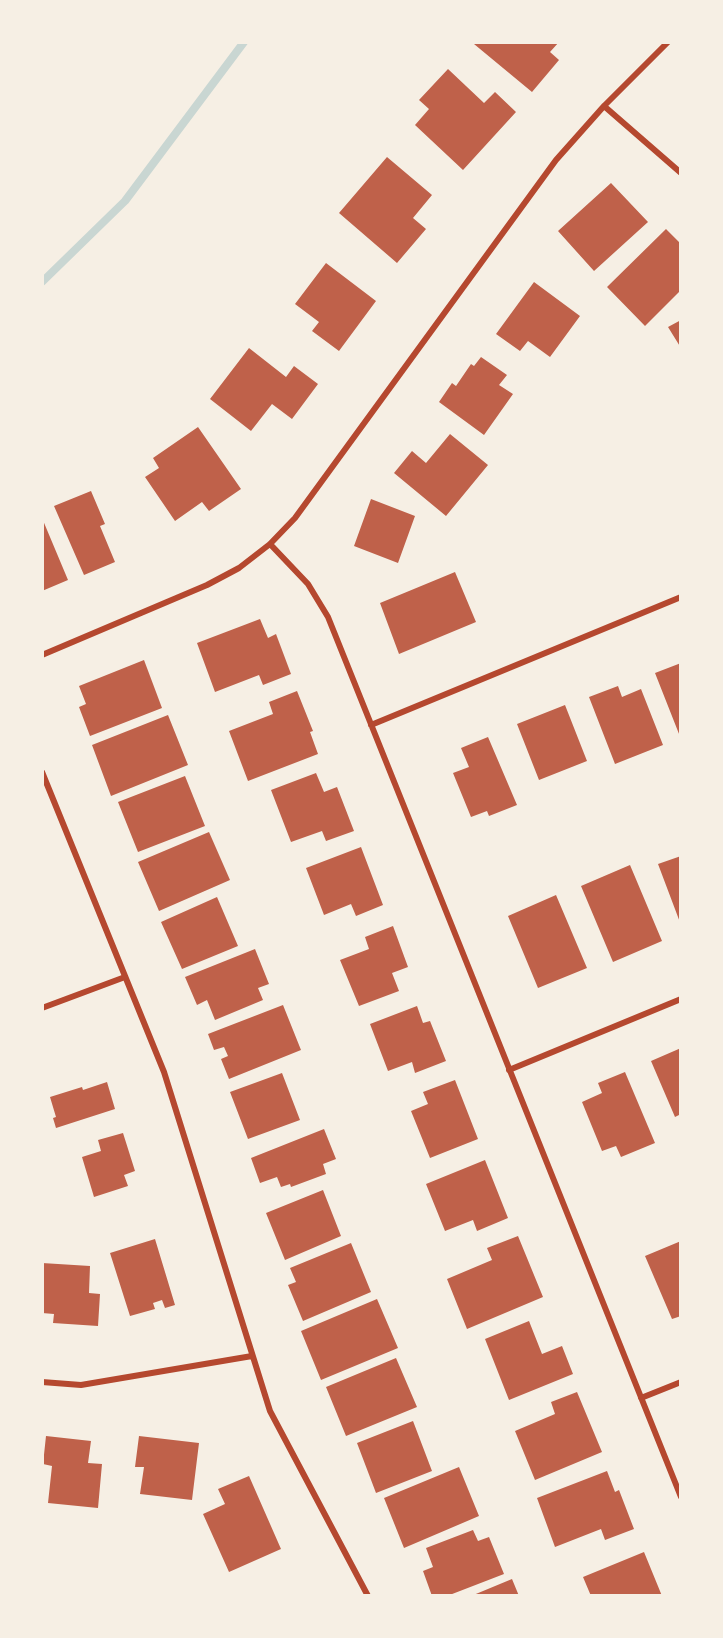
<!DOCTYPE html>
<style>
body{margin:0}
#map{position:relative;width:723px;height:1638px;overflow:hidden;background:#f6efe4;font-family:"Asap Condensed",sans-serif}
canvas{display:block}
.frame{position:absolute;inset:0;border:44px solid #f6efe4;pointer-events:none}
</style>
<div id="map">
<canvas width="723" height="1638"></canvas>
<div class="frame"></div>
</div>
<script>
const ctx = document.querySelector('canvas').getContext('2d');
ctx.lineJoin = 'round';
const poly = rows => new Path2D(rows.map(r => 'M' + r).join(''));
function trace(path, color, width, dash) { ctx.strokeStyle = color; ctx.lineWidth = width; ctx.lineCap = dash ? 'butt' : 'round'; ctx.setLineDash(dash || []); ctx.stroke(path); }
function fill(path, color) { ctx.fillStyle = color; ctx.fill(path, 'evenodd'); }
const stream = poly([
 [42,282,125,201,244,42]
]);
const building = poly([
 [476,42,559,42,550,52,559,60,532,92,474,44],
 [448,69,484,103,495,92,516,112,463,170,415,125,429,109,419,100],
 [387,157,432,195,413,218,426,229,397,263,339,213],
 [611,183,648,222,594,271,558,231],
 [666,229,681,244,681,290,645,326,607,287],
 [326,263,376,301,339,351,312,331,319,322,295,304],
 [534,282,580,316,550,357,528,341,520,351,496,334],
 [681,320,681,348,668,327],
 [249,348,286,377,294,366,318,384,292,419,272,404,251,431,210,399],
 [481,357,507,375,499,385,513,394,484,435,439,402,452,383,456,386,471,364,474,366],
 [198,427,241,489,209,511,202,502,175,521,145,477,159,468,153,458],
 [450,434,488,465,446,516,394,473,412,451,426,463],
 [91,491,105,524,100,526,115,562,84,575,54,506],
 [371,499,415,516,398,563,354,546],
 [42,518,68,580,42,591],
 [455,572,476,622,399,654,380,603],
 [260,619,268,638,276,634,291,674,263,685,259,675,215,692,197,643],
 [144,660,162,708,90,736,79,707,86,704,79,686],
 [681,663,681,739,655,673],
 [618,686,622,697,641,689,663,745,615,764,589,697],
 [297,691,313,731,310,732,318,754,248,781,229,731,273,714,269,702],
 [565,705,587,761,539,780,517,724],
 [168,715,188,765,111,796,92,745],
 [488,737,517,805,489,816,487,811,471,817,453,773,469,767,461,748],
 [316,773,324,792,337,787,354,831,326,841,322,831,291,842,271,790],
 [185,776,205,826,138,852,118,802],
 [209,832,230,880,159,911,138,862],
 [361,847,383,905,356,916,351,904,324,915,306,868],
 [681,856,681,925,658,864],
 [630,865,662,941,613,962,581,886],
 [556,895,587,968,538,988,508,916],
 [217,897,238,946,182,969,161,922],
 [393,926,408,967,392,973,399,991,359,1006,340,960,369,949,365,937],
 [255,949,269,984,258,988,263,1000,215,1020,207,1000,197,1005,185,977],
 [283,1005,301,1050,229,1079,221,1059,228,1056,224,1047,214,1050,208,1034],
 [417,1006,423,1023,430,1021,446,1061,415,1073,412,1062,388,1071,370,1024],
 [681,1048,681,1114,675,1117,651,1061],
 [625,1072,655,1143,621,1157,616,1146,602,1151,582,1102,602,1093,598,1083],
 [282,1073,300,1120,248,1139,230,1092],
 [455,1080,478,1139,430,1158,411,1111,428,1104,423,1092],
 [107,1082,115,1109,56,1128,53,1118,56,1117,50,1097,82,1087,83,1090],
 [324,1129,336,1159,323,1164,326,1174,291,1187,290,1184,281,1187,277,1177,260,1183,251,1158],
 [123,1133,135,1171,124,1175,128,1186,94,1197,82,1157,101,1151,98,1140],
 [485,1160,508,1218,477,1231,473,1220,445,1231,426,1184],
 [323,1190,341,1236,285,1260,266,1213],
 [518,1236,543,1297,467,1329,447,1279,492,1260,487,1248],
 [155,1239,175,1305,165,1308,162,1300,153,1303,155,1309,130,1316,110,1253],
 [681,1241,681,1316,672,1319,645,1256],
 [351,1243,371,1292,303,1321,288,1285,296,1282,290,1268],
 [42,1263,90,1266,89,1293,100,1294,98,1326,53,1323,54,1314,42,1313],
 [377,1299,398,1348,321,1380,301,1331],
 [529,1321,542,1354,562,1346,573,1374,509,1400,485,1339],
 [396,1358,417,1407,346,1436,326,1387],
 [577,1392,602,1452,535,1480,515,1431,555,1414,551,1402],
 [413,1421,432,1471,376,1493,357,1443],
 [46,1436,91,1441,88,1463,102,1464,98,1508,48,1503,52,1466,43,1464],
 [139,1436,199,1443,192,1500,140,1494,144,1467,135,1467],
 [459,1467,479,1516,404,1548,384,1498],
 [607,1471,615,1492,619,1490,634,1529,605,1540,601,1529,555,1547,537,1498],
 [249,1476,281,1549,229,1572,203,1514,225,1504,218,1489],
 [473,1530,478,1541,489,1537,504,1574,447,1596,432,1596,423,1571,433,1567,426,1548],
 [644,1552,662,1596,591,1596,583,1577],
 [512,1579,519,1596,471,1596]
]);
const minor = poly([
 [604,106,681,173],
 [270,544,308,584,328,617,681,1497],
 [42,655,207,585,239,568,270,544,295,518,556,160,604,106,668,42],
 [371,725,681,597],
 [42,772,164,1072,270,1411,368,1596],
 [42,1008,125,977],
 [509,1070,681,999],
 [42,1382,81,1385,252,1356],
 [641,1398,681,1382]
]);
trace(stream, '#c9d6d2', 8);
fill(building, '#bf614a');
trace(minor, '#b5482f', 6);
</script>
